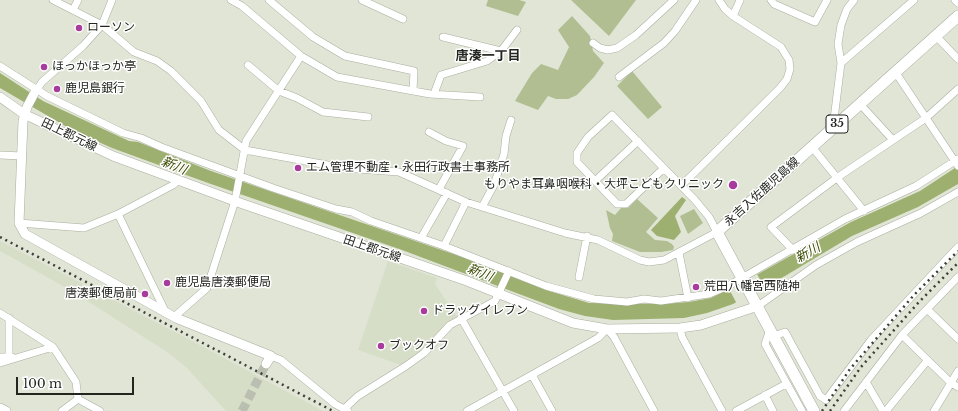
<!DOCTYPE html>
<meta charset="utf-8">
<style>
body{margin:0}
#map{position:relative;width:958px;height:411px;overflow:hidden;background:#e0e5d6;font-family:"Libre Baskerville",serif}
canvas{display:block}
.scale{position:absolute;left:16px;top:377px;width:118px;height:18px;box-sizing:border-box;border:2px solid #23251f;border-top:0;padding-left:5px;font-size:12px;line-height:14px;white-space:nowrap;color:#23251f;-webkit-text-stroke:3px #fff;paint-order:stroke}
</style>
<div id="map">
<canvas width="958" height="411"></canvas>
<div class="scale">100 m</div>
</div>
<script>
const ctx = document.querySelector('canvas').getContext('2d');
ctx.lineJoin = 'round';
function fill(path, color) { ctx.fillStyle = color; ctx.fill(path, 'evenodd'); }
const poly = rows => new Path2D(rows.map(r => 'M' + r).join(''));
function trace(path, color, width, dash) { ctx.strokeStyle = color; ctx.lineWidth = width; ctx.lineCap = dash ? 'butt' : 'round'; ctx.setLineDash(dash || []); ctx.stroke(path); }
function write(font, color, halo, rows, align = 'center') {
  ctx.font = font + ' "Libre Baskerville","Noto Sans JP",serif'; ctx.lineWidth = 3; ctx.setLineDash([]); ctx.textBaseline = 'middle'; ctx.strokeStyle = halo; ctx.fillStyle = color; for (const [text, x, y, turn = 0] of rows) {
    ctx.save(); ctx.translate(x, y); ctx.rotate((+turn || 0) * Math.PI / 180); ctx.textAlign = isNaN(turn) ? turn : align; if (halo) ctx.strokeText(text, 0, 0); ctx.fillText(text, 0, 0); ctx.restore();
  }
}
const built = poly([
 [0,241,196,343,323,411,226,411,186,367,167,352,72,291,0,251],
 [388,261,437,278,435,284,458,318,446,326,404,366,358,350]
]);
const green = poly([
 [488,0,519,0,526,2,518,16,486,6],
 [571,0,636,0,609,36],
 [572,16,590,36,593,51,604,63,594,77,577,95,568,99,556,99,548,96,538,110,515,101,532,73,541,64,558,70,569,47,558,30],
 [632,71,662,107,648,119,617,86],
 [637,199,658,218,646,232,655,240,667,241,672,244,674,247,673,250,661,252,640,252,612,241,613,234,610,228,606,210,615,215,621,208,628,208],
 [694,209,703,223,688,234,680,216]
]);
const water = poly([
 [0,73,43,101,129,141,138,142,211,171,465,258,546,290,589,303,663,304,689,302,711,298,758,274,851,222,920,191,958,166,958,184,918,207,852,236,785,276,733,304,707,313,684,318,613,320,585,316,559,309,402,250,208,183,112,148,72,130,0,88],
 [682,197,686,200,675,216,681,232,674,240,657,236,651,230]
]);
const pier = poly([
 [757,274,765,289,737,304,729,289]
]);
const tertiaryTunnel = poly([
 [242,411,266,364]
]);
const minor = poly([
 [53,0,102,25,134,52,157,61,171,71,201,101,219,130,245,150,344,168,399,172,466,202,565,233,598,240,640,260,649,262,664,260,717,232,709,217,695,200,612,115,588,137,577,153,577,162,617,204,626,204,664,168],
 [231,0,242,6,301,56,337,77,430,94,480,97],
 [269,0,313,37,345,56,414,71,413,91],
 [362,0,403,19],
 [771,0,774,4,815,22,827,0],
 [955,0,958,3],
 [73,10,78,0],
 [733,16,740,0],
 [936,36,958,59],
 [443,37,501,51],
 [593,43,600,48,608,50,617,48,636,35,674,0],
 [841,63,914,0],
 [248,65,279,91,297,98,323,112,368,117],
 [0,66,47,96,123,133,141,138,161,147,273,188,336,209,352,212,371,221,444,246,546,286,594,299,627,302,644,299,661,301,709,294,728,286,845,219,916,186,958,159],
 [896,73,958,166],
 [619,77,664,43,675,31,696,0],
 [35,92,42,82,83,46,102,25,112,0],
 [434,94,441,75,487,61,501,51,517,30],
 [860,104,893,140],
 [833,127,841,63,838,44,841,25,847,9,854,0],
 [429,132,446,141,463,146,439,189],
 [812,147,864,211],
 [0,155,22,156],
 [595,181,638,141],
 [681,186,780,88,787,79,790,69,789,60,781,47,733,16,725,9,719,0],
 [482,207,494,185,504,154,506,136,511,120],
 [118,214,166,313],
 [19,223,84,228,118,214,173,185,178,181],
 [421,238,447,193],
 [444,246,466,202],
 [793,250,771,227,838,177,926,118,958,89],
 [679,253,688,298],
 [579,277,587,236],
 [758,306,816,265,857,242,921,213,958,192],
 [927,309,958,339],
 [0,313,53,347,76,382,78,399,100,411],
 [174,317,207,288,235,201,246,141,301,56],
 [461,318,514,411],
 [680,328,682,337,722,411],
 [770,329,765,344,802,411],
 [902,335,951,383,958,387],
 [774,336,785,332,820,396,826,400,871,340,958,247],
 [271,356,281,360,335,404,348,411],
 [0,357,12,357],
 [9,357,9,318],
 [0,363,53,347],
 [532,375,552,411],
 [866,382,883,411],
 [765,395,773,411],
 [344,409,358,396,406,366,424,353,450,325,495,301,509,271],
 [62,411,78,399],
 [467,411,598,338,607,329,614,337,654,411],
 [736,411,786,384],
 [844,411,902,335,958,277],
 [886,411,927,361],
 [934,411,958,371]
]);
const tertiary = poly([
 [35,92,27,107,23,121,19,223,25,234,176,318,271,356,266,364],
 [0,97,24,114,113,156,243,204,467,281,573,323,607,329,680,328,701,325,758,306],
 [0,408,6,411]
]);
const primary = poly([
 [814,411,717,232,958,16]
]);
const rail = poly([
 [0,237,333,411],
 [822,411,850,369,914,295,958,251],
 [830,411,861,367,919,302,958,263]
]);
const markers = [
 [79,28,4,"#a83c9d"],
 [44,67,4,"#a83c9d"],
 [57,89,4,"#a83c9d"],
 [298,168,4,"#a83c9d"],
 [733,185,5,"#a83c9d"],
 [167,283,4,"#a83c9d"],
 [696,287,4,"#a83c9d"],
 [145,294,4,"#a83c9d"],
 [424,311,4,"#a83c9d"],
 [381,346,4,"#a83c9d"]
];
const shields = [
 [837,124,22]
];
const shieldNames = [
 ["35",837,124]
];
const poiNames = [
 ["ローソン",87,28],
 ["ほっかほっか亭",52,67],
 ["鹿児島銀行",65,89],
 ["エム管理不動産・永田行政書士事務所",306,168],
 ["もりやま耳鼻咽喉科・大坪こどもクリニック",724,185,"right"],
 ["鹿児島唐湊郵便局",175,283],
 ["荒田八幡宮西随神",704,287],
 ["唐湊郵便局前",137,294,"right"],
 ["ドラッグイレブン",432,311],
 ["ブックオフ",389,346]
];
const streetNames = [
 ["田上郡元線",69,135,26],
 ["永吉入佐鹿児島線",762,192,-42],
 ["田上郡元線",372,249,19]
];
const neighbourhoodNames = [
 ["唐湊一丁目",488,56]
];
const waterNames = [
 ["新川",174,166,22],
 ["新川",808,253,-30],
 ["新川",480,273,21]
];
fill(built, '#d6dec7');
fill(green, '#b0be91');
fill(water, '#9db070');
fill(pier, '#e0e5d6');
trace(tertiaryTunnel, '#babfb1', 9, [9, 4.5]);
trace(minor, '#a9ae9f', 8);
trace(tertiary, '#a9ae9f', 10);
trace(primary, '#a9ae9f', 12);
trace(minor, '#fff', 7);
trace(tertiary, '#fff', 9);
trace(primary, '#fff', 11);
trace(rail, '#3d3f38', 2.5, [2, 4]);
for (const [x, y, r, color] of markers) { const dot = new Path2D(); dot.arc(x, y, r, 0, 2 * Math.PI); ctx.fillStyle = color; ctx.fill(dot); trace(dot, '#fff', 1.5); }
for (const [x, y, w] of shields) { const box = new Path2D(); box.roundRect(x - w / 2, y - 9, w, 18, 3); ctx.fillStyle = '#fff'; ctx.fill(box); trace(box, '#23251f', 1); }
write('bold 11px', '#23251f', null, shieldNames);
write('12px', '#23251f', '#fff', poiNames, 'left');
write('12px', '#23251f', '#fff', streetNames);
write('bold 13px', '#23251f', '#fff', neighbourhoodNames);
write('italic 13px', '#3b4a00', '#fff', waterNames);
</script>
